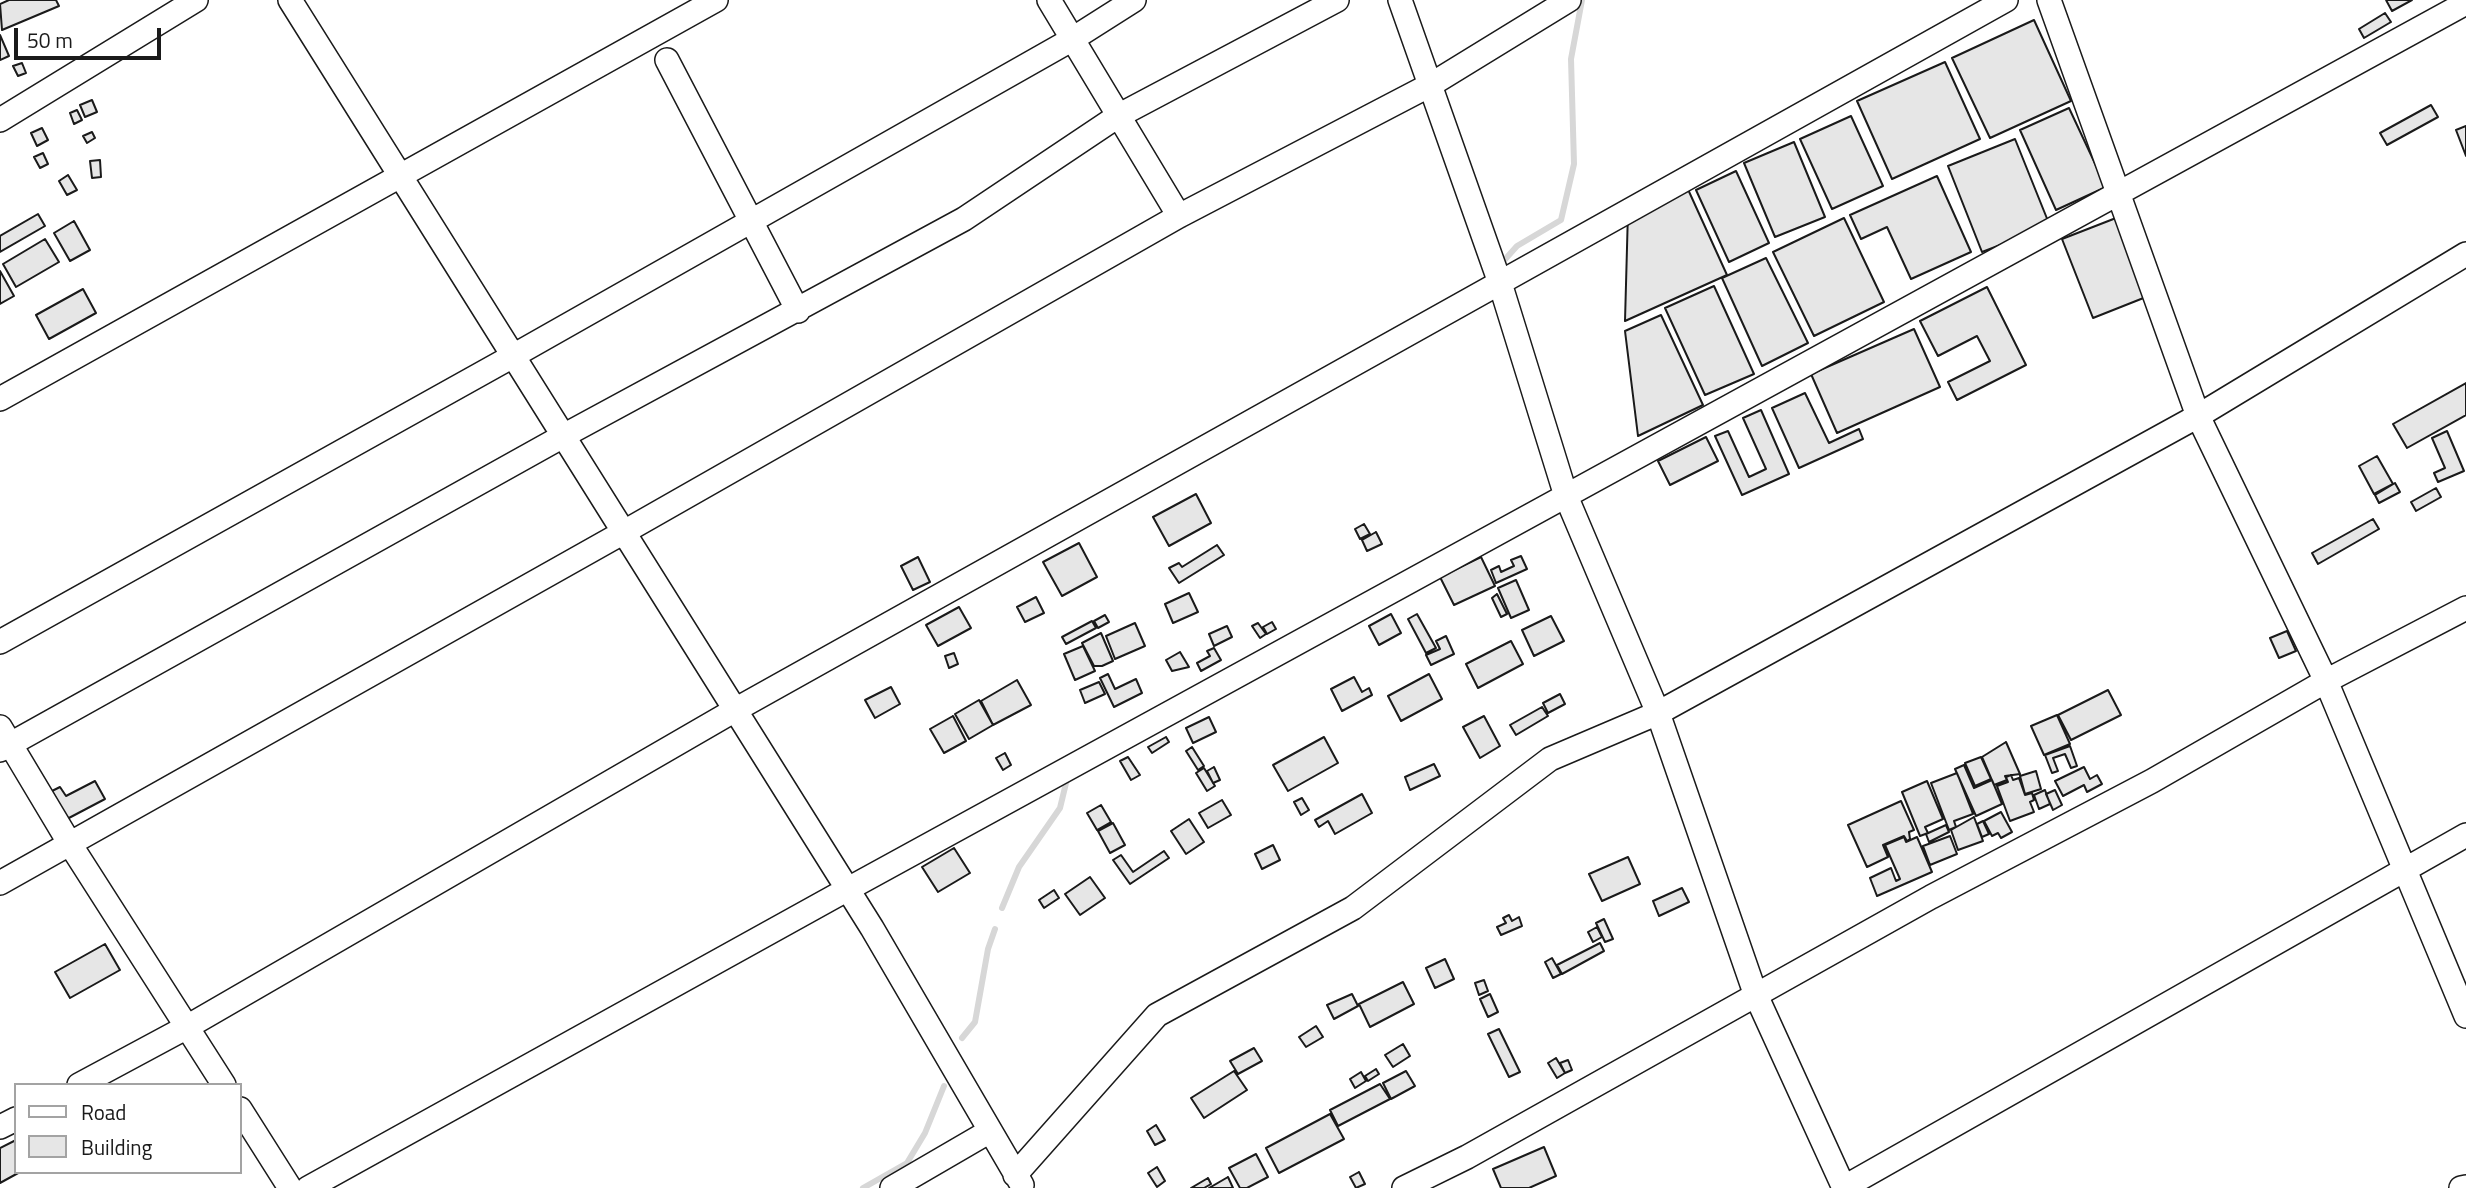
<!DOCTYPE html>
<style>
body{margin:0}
#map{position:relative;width:2466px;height:1188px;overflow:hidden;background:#fff;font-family:"Titillium Web",sans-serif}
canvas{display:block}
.legend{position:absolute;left:14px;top:1083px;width:228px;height:91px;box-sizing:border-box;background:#fff;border:2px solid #a3a3a3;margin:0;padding:9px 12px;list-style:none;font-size:21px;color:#1a1a1a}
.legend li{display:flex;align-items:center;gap:14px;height:35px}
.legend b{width:35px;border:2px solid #a3a3a3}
.scale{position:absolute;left:14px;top:28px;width:147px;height:32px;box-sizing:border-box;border:4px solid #1a1a1a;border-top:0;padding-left:9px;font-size:21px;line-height:24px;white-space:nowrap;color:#1a1a1a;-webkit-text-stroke:5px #fff;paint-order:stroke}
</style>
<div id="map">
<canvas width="2466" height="1188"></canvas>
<ul class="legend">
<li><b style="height:9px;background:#fff"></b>Road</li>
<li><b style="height:19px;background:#e6e6e6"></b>Building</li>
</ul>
<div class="scale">50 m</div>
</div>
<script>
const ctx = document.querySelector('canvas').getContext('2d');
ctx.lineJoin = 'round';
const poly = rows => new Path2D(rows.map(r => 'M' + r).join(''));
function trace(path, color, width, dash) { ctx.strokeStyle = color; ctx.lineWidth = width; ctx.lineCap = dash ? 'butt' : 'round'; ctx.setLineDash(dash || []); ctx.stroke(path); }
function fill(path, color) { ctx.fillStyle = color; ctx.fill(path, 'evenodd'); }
const stream = poly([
 [1500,265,1517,246,1561,220,1574,164,1571,59,1582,0],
 [1002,908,1019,867,1060,808,1067,779],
 [962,1038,975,1022,988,949,995,929],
 [863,1188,907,1163,925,1133,944,1086]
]);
const building = poly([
 [9,0,56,0,59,6,2,30,0,4,9,0],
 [2386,0,2412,0,2392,11,2386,0],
 [2385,13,2391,22,2364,38,2359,29,2385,13],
 [2034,20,2071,101,1990,138,1952,58,2034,20],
 [0,35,9,56,0,60,0,35],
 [1945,62,1980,139,1892,179,1857,101,1945,62],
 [22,63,26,73,18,76,13,66,22,63],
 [92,100,97,112,85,117,80,105,92,100],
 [2431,105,2438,117,2387,145,2380,133,2431,105],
 [2069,108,2106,187,2056,210,2020,130,2069,108],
 [77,110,82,120,74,124,70,113,77,110],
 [1851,116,1883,186,1832,209,1800,139,1851,116],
 [2466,126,2466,156,2456,130,2466,126],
 [42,128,48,140,37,146,31,133,42,128],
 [92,132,95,138,87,143,83,136,92,132],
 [2015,139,2050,226,1982,252,1948,166,2015,139],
 [1794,142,1825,217,1775,237,1744,163,1794,142],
 [43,153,48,164,40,168,34,157,43,153],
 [100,160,101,177,92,178,90,161,100,160],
 [1736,171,1769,243,1729,262,1696,190,1736,171],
 [68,175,77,190,67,195,59,181,68,175],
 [1937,176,1971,252,1911,279,1887,227,1861,239,1850,215,1937,176],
 [1686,185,1727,275,1625,321,1628,211,1686,185],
 [38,214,45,226,0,252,0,236,38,214],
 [1844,218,1884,302,1814,336,1773,252,1844,218],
 [2116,218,2146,297,2093,318,2062,239,2116,218],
 [74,221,90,250,70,261,54,233,74,221],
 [45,239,59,262,16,287,3,264,45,239],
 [1766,258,1808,343,1762,366,1722,278,1766,258],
 [0,271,14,296,0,304,0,271],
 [1714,286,1754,374,1705,395,1665,308,1714,286],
 [1987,287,2026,365,1957,400,1948,382,1990,361,1977,336,1938,356,1920,321,1987,287],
 [83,289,96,313,49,339,36,315,83,289],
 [1661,315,1703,405,1638,436,1625,331,1661,315],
 [1914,329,1940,387,1837,433,1811,374,1914,329],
 [2466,383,2466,415,2407,448,2393,424,2466,383],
 [1805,393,1829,443,1859,429,1863,439,1799,468,1772,408,1805,393],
 [1761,410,1789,474,1742,495,1715,436,1728,431,1749,477,1766,469,1743,418,1761,410],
 [2447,431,2464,471,2438,482,2434,473,2445,468,2432,438,2447,431],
 [1706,437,1718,461,1670,485,1658,461,1706,437],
 [2377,456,2393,484,2374,494,2359,466,2377,456],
 [2395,483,2400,492,2379,503,2375,495,2395,483],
 [2436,488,2441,497,2416,511,2411,502,2436,488],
 [1196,494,1211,523,1169,546,1153,517,1196,494],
 [2373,519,2379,529,2318,564,2312,553,2373,519],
 [1364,524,1370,534,1360,539,1355,529,1364,524],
 [1376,532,1382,544,1367,551,1362,540,1376,532],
 [1079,543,1097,577,1062,596,1043,562,1079,543],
 [1217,545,1224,555,1179,583,1169,568,1179,563,1182,567,1217,545],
 [1521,556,1527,569,1496,583,1491,570,1499,566,1501,572,1514,566,1511,560,1521,556],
 [918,557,930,582,913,590,901,566,918,557],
 [1481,557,1495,586,1454,605,1440,577,1481,557],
 [1516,580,1529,610,1511,618,1498,588,1516,580],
 [1189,593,1198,612,1173,623,1165,604,1189,593],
 [1497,594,1507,614,1501,617,1492,598,1497,594],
 [1036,597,1044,613,1025,622,1017,607,1036,597],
 [959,607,971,628,938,646,926,625,959,607],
 [1391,614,1401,633,1379,645,1369,626,1391,614],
 [1417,614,1436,648,1426,653,1408,619,1417,614],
 [1105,615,1109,622,1098,628,1094,621,1105,615],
 [1551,616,1564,641,1534,656,1522,630,1551,616],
 [1092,621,1096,628,1066,644,1062,637,1092,621],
 [1272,622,1276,629,1267,634,1263,627,1272,622],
 [1135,623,1145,646,1115,659,1106,636,1135,623],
 [1258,623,1266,634,1260,638,1252,626,1258,623],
 [1227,626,1232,637,1214,646,1209,634,1227,626],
 [2287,631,2296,651,2279,658,2270,638,2287,631],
 [1101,633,1113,661,1102,666,1094,666,1082,643,1101,633],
 [1446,636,1454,654,1431,665,1426,655,1440,649,1436,641,1446,636],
 [1511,641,1523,664,1478,688,1466,664,1511,641],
 [1083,646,1095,671,1075,680,1064,654,1083,646],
 [1214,648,1221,660,1201,671,1197,663,1210,656,1207,651,1214,648],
 [1180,652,1189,667,1172,671,1166,660,1180,652],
 [954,653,958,664,949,668,945,656,954,653],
 [1108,674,1115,689,1136,679,1142,693,1114,707,1100,678,1108,674],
 [1429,674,1442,699,1401,721,1388,696,1429,674],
 [1354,677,1362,692,1369,688,1372,695,1342,711,1331,689,1354,677],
 [1017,680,1031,705,993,725,981,701,1017,680],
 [1099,682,1105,694,1085,703,1080,690,1099,682],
 [891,687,900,704,875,718,865,700,891,687],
 [2108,690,2121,715,2071,740,2058,715,2108,690],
 [1560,694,1565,704,1548,713,1543,703,1560,694],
 [979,700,993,725,969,739,955,714,979,700],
 [1542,707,1548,716,1516,735,1510,725,1542,707],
 [2057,715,2070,744,2044,755,2031,726,2057,715],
 [953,716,966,741,944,753,930,729,953,716],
 [1484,716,1500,746,1480,758,1463,727,1484,716],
 [1209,717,1216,732,1193,743,1186,728,1209,717],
 [1166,737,1169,742,1152,753,1148,747,1166,737],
 [1324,737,1338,763,1288,791,1273,765,1324,737],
 [2006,742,2020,774,2005,776,2007,780,1994,785,1982,757,2006,742],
 [2070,746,2077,766,2071,768,2065,754,2053,758,2058,771,2052,773,2045,755,2070,746],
 [1192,747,1204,766,1198,770,1186,751,1192,747],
 [1005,753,1011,765,1003,770,996,758,1005,753],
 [1128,757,1140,775,1131,780,1120,761,1128,757],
 [1981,757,1991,779,1975,786,1965,763,1981,757],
 [1434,764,1440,776,1410,790,1405,777,1434,764],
 [1964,765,1974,788,1992,780,2002,804,1976,816,1955,769,1964,765],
 [1214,767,1220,780,1213,783,1207,771,1214,767],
 [2084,767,2090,779,2097,775,2102,784,2087,792,2084,785,2063,796,2055,781,2084,767],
 [1204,768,1215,786,1207,791,1196,773,1204,768],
 [2036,771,2041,789,2025,794,2020,776,2036,771],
 [1957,773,1973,814,1954,821,1956,827,1949,830,1931,783,1957,773],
 [2011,775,2013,780,2019,778,2025,795,2032,793,2034,800,2030,802,2034,812,2010,821,1997,786,2008,782,2006,777,2011,775],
 [95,781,105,799,67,819,52,791,60,787,66,796,95,781],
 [1927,781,1943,819,1925,827,1928,833,1920,836,1902,792,1927,781],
 [2045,790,2050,804,2039,809,2034,795,2045,790],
 [2055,790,2062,805,2053,810,2046,794,2055,790],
 [1362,794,1372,813,1335,834,1328,821,1319,827,1315,820,1362,794],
 [1302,798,1309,810,1301,815,1294,802,1302,798],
 [1222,800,1231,815,1208,828,1199,813,1222,800],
 [1901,801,1914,830,1909,832,1910,839,1907,841,1904,836,1883,845,1888,857,1867,867,1848,825,1901,801],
 [1101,805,1111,822,1097,830,1087,813,1101,805],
 [2001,812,2012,832,2001,838,1998,833,1992,836,1984,821,2001,812],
 [1974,817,1983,841,1958,850,1951,830,1974,817],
 [1189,819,1204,842,1186,854,1171,831,1189,819],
 [1983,821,1989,834,1982,837,1977,824,1983,821],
 [1113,823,1125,845,1110,853,1098,831,1113,823],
 [1946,825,1949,832,1929,842,1926,834,1946,825],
 [1950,836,1957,854,1930,865,1923,846,1950,836],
 [1904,837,1906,842,1917,837,1932,872,1877,896,1870,878,1891,868,1896,881,1900,879,1885,845,1904,837],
 [1273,845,1280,860,1262,869,1255,854,1273,845],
 [954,848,970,873,938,892,922,867,954,848],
 [1164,851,1169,858,1130,884,1113,860,1121,855,1133,872,1164,851],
 [1628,857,1640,884,1602,901,1589,874,1628,857],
 [1090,877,1105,898,1080,915,1065,894,1090,877],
 [1682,888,1689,902,1659,916,1653,901,1682,888],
 [1054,890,1059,898,1044,908,1039,900,1054,890],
 [1509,915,1512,921,1519,917,1522,926,1501,935,1497,927,1506,923,1503,918,1509,915],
 [1604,919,1613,939,1605,942,1596,923,1604,919],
 [1597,927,1602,937,1593,942,1588,932,1597,927],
 [1600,943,1604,951,1562,974,1557,965,1600,943],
 [105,944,120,970,70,998,55,972,105,944],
 [1552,958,1561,974,1553,978,1545,962,1552,958],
 [1445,959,1454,979,1435,988,1426,968,1445,959],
 [1484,980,1488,991,1479,995,1475,983,1484,980],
 [1403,982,1414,1004,1370,1027,1359,1004,1403,982],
 [1352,994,1358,1006,1334,1019,1327,1005,1352,994],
 [1490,994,1498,1012,1488,1017,1480,999,1490,994],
 [1316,1026,1323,1037,1306,1047,1299,1037,1316,1026],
 [1499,1029,1520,1072,1509,1077,1488,1034,1499,1029],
 [1403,1044,1410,1056,1393,1067,1385,1055,1403,1044],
 [1254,1048,1262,1061,1238,1074,1230,1061,1254,1048],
 [1556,1058,1565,1073,1557,1078,1548,1063,1556,1058],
 [1568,1060,1572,1070,1565,1073,1560,1063,1568,1060],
 [1376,1069,1379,1074,1368,1081,1365,1076,1376,1069],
 [1234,1071,1247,1090,1204,1118,1191,1098,1234,1071],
 [1406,1071,1415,1086,1391,1099,1383,1083,1406,1071],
 [1361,1072,1366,1081,1355,1088,1350,1079,1361,1072],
 [1380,1084,1390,1099,1338,1126,1330,1110,1380,1084],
 [1330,1114,1344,1139,1279,1173,1266,1148,1330,1114],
 [1156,1125,1165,1140,1155,1145,1147,1131,1156,1125],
 [16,1140,16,1172,20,1172,0,1183,0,1148,16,1140],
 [1544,1147,1556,1176,1529,1188,1501,1188,1493,1169,1544,1147],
 [1256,1154,1268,1177,1247,1188,1240,1188,1229,1168,1256,1154],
 [1157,1167,1165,1181,1157,1187,1148,1173,1157,1167],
 [1359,1172,1365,1184,1356,1188,1350,1177,1359,1172],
 [1228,1177,1233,1188,1209,1188,1228,1177],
 [1208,1178,1211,1184,1204,1188,1191,1188,1208,1178]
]);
const minor = poly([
 [290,0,872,928,1022,1185],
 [1049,0,1179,216],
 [1400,0,1500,283,1566,496,1658,713,1755,993,1844,1188],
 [2049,0,2198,416,2326,681,2466,1016],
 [667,60,798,311],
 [0,120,196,0],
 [0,399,716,0],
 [0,642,513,356,1071,40,1134,0],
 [0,727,70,844,224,1085],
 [0,750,565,435,964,219,1118,116,1337,0],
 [0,883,624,532,1179,216,1432,84,1569,0],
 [79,1085,187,1027,735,710,2006,0],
 [240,1109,290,1188],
 [0,1127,16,1119],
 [1015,1175,1157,1015,1353,908,1550,759,1658,713,2198,416,2466,254],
 [308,1188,848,889,2466,3],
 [892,1188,990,1131],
 [1404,1188,1467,1157,1931,897,2152,781,2326,681,2466,608],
 [1843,1188,2466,835],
 [2461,1188,2466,1187]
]);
trace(stream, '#d7d7d7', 6);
fill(building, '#e6e6e6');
trace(building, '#1a1a1a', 2);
trace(minor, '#1a1a1a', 26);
trace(minor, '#fff', 23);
</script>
